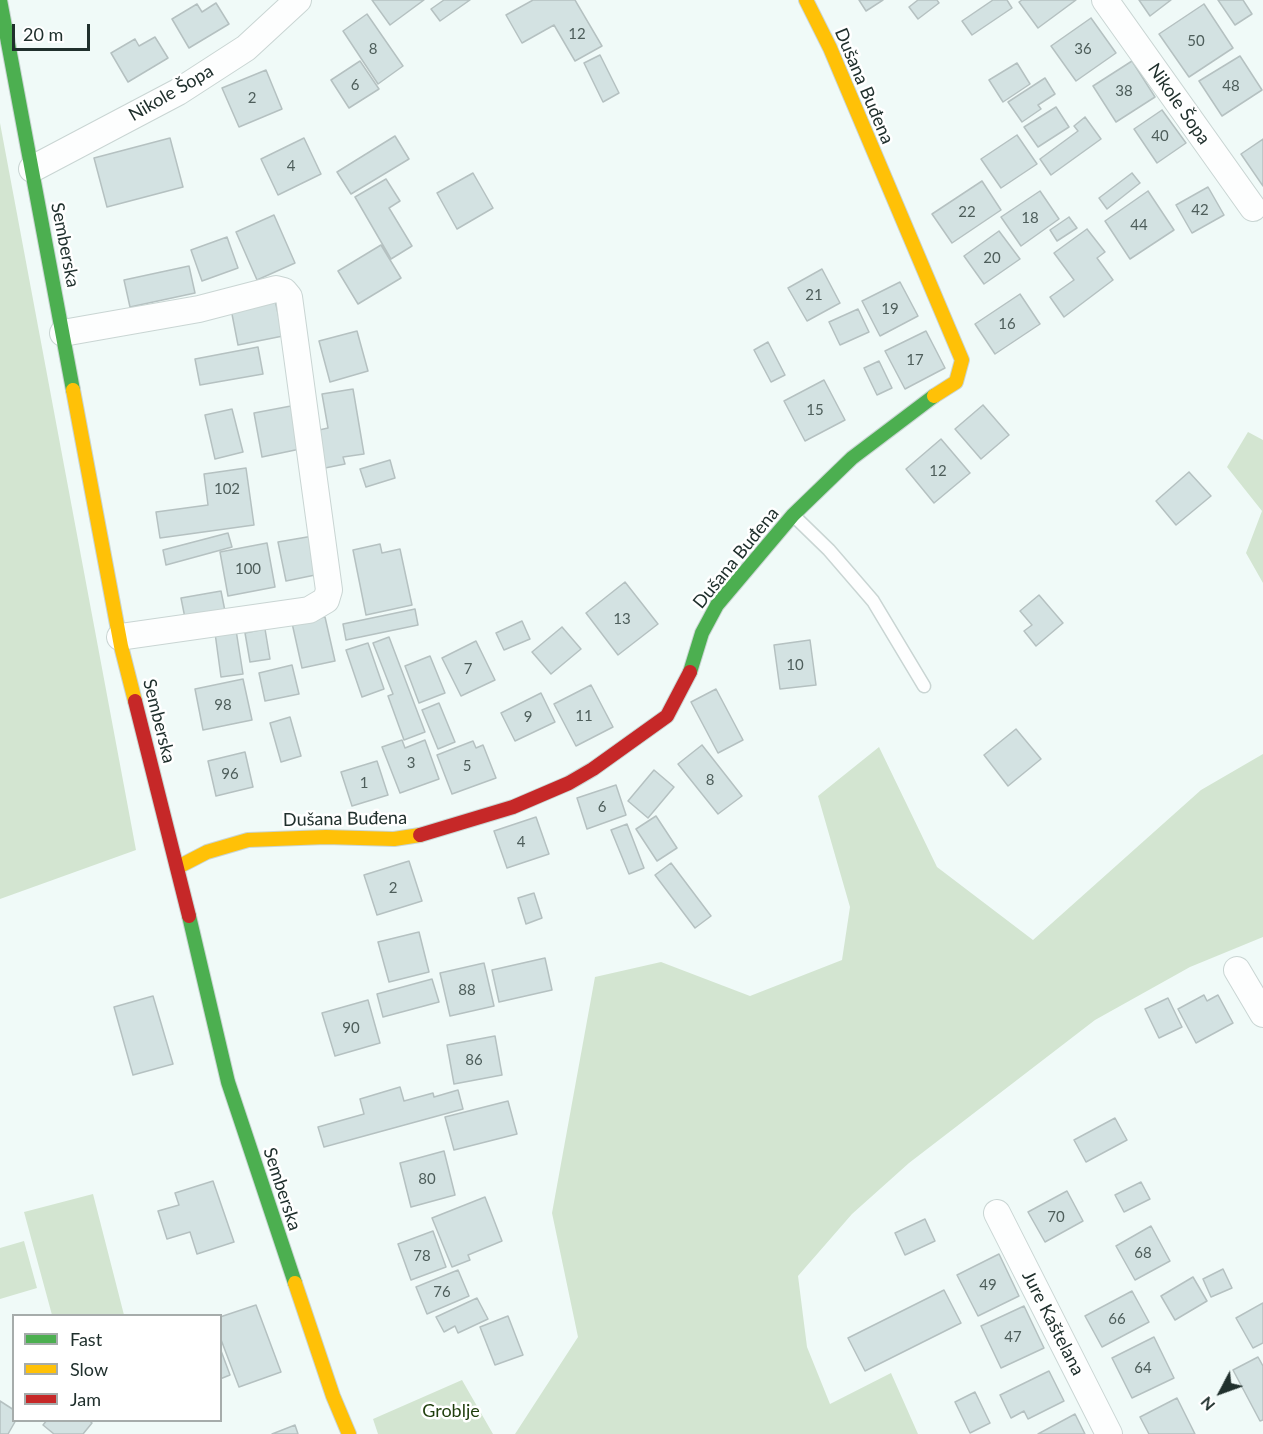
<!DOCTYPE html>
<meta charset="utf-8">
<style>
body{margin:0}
#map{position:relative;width:1263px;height:1434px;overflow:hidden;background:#f0faf8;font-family:Lato,sans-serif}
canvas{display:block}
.legend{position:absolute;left:12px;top:1314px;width:210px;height:108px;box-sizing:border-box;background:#fff;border:2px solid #a6acab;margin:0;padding:8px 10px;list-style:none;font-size:18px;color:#20302d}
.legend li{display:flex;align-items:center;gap:12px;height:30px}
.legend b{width:30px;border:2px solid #a6acab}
.north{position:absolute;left:1191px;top:1362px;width:60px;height:60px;-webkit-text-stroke:4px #fff;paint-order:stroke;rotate:229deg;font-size:16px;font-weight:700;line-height:24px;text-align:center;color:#20302d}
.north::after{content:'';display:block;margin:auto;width:21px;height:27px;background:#20302d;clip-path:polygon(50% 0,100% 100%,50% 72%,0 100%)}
.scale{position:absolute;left:12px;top:24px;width:78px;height:27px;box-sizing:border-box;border:3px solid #20302d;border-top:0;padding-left:8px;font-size:18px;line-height:21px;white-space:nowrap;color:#20302d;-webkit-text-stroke:4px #fff;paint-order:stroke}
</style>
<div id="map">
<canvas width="1263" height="1434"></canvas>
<ul class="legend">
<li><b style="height:8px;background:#4caf50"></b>Fast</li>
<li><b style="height:8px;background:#ffc107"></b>Slow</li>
<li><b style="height:8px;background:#c62828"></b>Jam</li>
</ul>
<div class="north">N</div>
<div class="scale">20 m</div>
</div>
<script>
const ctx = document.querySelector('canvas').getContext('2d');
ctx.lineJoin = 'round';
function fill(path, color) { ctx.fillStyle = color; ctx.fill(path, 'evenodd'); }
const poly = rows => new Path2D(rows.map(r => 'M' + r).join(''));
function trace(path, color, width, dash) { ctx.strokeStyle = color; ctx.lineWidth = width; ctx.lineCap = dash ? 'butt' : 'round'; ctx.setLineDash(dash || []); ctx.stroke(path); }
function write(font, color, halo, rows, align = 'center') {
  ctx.font = font + ' Lato,sans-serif'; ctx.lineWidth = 5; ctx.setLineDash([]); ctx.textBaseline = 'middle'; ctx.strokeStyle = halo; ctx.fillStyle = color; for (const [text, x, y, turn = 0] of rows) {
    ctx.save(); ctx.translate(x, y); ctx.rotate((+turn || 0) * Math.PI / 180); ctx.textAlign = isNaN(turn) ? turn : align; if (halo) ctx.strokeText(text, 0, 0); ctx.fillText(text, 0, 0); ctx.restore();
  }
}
const green = poly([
 [0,123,136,850,0,899],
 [1248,432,1263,440,1263,583,1246,553,1262,511,1227,467],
 [879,747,937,867,1033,940,1201,790,1263,754,1263,937,1190,967,1095,1020,909,1163,852,1214,798,1276,807,1347,830,1404,891,1373,918,1434,515,1434,578,1337,552,1213,595,977,661,962,750,996,842,960,850,907,818,796],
 [93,1194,124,1315,52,1315,24,1212],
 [24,1241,37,1288,0,1299,0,1248],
 [462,1380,493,1434,378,1434,373,1419]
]);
const building = poly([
 [372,0,424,0,390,25,372,0],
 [444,0,470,0,440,21,431,9,444,0],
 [533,0,575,0,602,46,575,61,554,25,522,43,506,15,533,0],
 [859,0,883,0,866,11,859,0],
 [918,0,937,0,939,3,918,19,909,7,918,0],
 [993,0,1007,0,1012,8,972,35,962,21,993,0],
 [1022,0,1076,0,1038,28,1019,2,1022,0],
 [1139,0,1171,0,1150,16,1139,0],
 [1218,0,1243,0,1252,14,1235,25,1218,0],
 [216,3,229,24,189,48,172,19,197,4,202,12,216,3],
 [1204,4,1233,48,1189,77,1159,34,1204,4],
 [367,14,403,66,378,84,343,31,367,14],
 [1091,18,1116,53,1076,81,1051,46,1091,18],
 [155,37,168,58,128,82,111,53,135,39,139,46,155,37],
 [600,55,619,93,603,102,584,63,600,55],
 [1240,56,1262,90,1222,116,1199,81,1240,56],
 [360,61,379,89,349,108,331,80,360,61],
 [1132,61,1155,97,1116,122,1093,86,1132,61],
 [1017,63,1030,84,1003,102,989,80,1017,63],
 [266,70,282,109,239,127,222,88,266,70],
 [1045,78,1055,94,1038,105,1041,109,1022,122,1008,102,1045,78],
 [1056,107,1069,127,1038,147,1024,127,1056,107],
 [1162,110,1186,143,1157,163,1134,129,1162,110],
 [1085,117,1101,139,1051,175,1040,159,1078,131,1074,126,1085,117],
 [1017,135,1037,164,1001,188,981,159,1017,135],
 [395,136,409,159,351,194,337,172,395,136],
 [170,138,183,187,107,207,94,158,170,138],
 [304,138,321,174,278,195,261,159,304,138],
 [1263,139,1263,186,1241,154,1263,139],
 [473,173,493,208,457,229,437,193,473,173],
 [1132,173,1140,183,1107,209,1099,198,1132,173],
 [386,179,400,201,389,208,412,246,391,259,355,197,386,179],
 [982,181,1001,210,952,243,932,214,982,181],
 [1208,187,1224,215,1192,233,1176,205,1208,187],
 [1040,191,1059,219,1021,246,1001,217,1040,191],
 [1148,191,1174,230,1130,259,1105,221,1148,191],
 [274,215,295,263,257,280,236,232,274,215],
 [1069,217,1077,228,1057,241,1050,230,1069,217],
 [1087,229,1105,252,1097,258,1113,280,1064,317,1050,297,1074,280,1054,253,1087,229],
 [999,231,1020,259,984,284,964,256,999,231],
 [227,237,238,268,202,281,191,250,227,237],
 [381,245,401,278,358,304,338,271,381,245],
 [189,266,195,293,130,307,124,280,189,266],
 [822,269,840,303,807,321,788,288,822,269],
 [900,282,918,316,880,336,862,301,900,282],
 [1020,294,1040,324,995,354,975,324,1020,294],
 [275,300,283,336,238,345,231,309,275,300],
 [858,309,869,332,840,345,829,322,858,309],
 [357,331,368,371,330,382,319,341,357,331],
 [926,331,945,368,905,389,885,351,926,331],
 [768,342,785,375,771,382,754,350,768,342],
 [258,347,263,374,200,385,195,359,258,347],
 [879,361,892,388,877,395,864,368,879,361],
 [824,380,845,420,805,441,784,401,824,380],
 [353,389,364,454,343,457,345,464,325,468,319,430,328,428,322,394,353,389],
 [983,405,1009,435,981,459,955,429,983,405],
 [291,406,300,449,262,457,254,413,291,406],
 [232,409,243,452,215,459,205,415,232,409],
 [941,439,970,473,934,503,906,469,941,439],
 [390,460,395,478,366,487,360,469,390,460],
 [246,468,254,525,160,538,156,512,208,505,204,474,246,468],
 [1189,472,1211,496,1176,525,1156,501,1189,472],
 [228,533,232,547,166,565,163,550,228,533],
 [313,536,320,574,286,581,278,542,313,536],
 [267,543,275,587,228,596,220,552,267,543],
 [380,544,382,553,400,549,412,605,366,615,353,550,380,544],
 [625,582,658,624,618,655,586,613,625,582],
 [221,591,225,611,185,618,181,598,221,591],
 [1039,595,1063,623,1036,646,1024,631,1032,625,1020,611,1039,595],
 [415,609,418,625,346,640,343,624,415,609],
 [325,617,335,661,302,668,292,623,325,617],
 [522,621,530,639,504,650,496,633,522,621],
 [562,627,581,649,551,674,532,652,562,627],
 [265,629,270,659,250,662,245,633,265,629],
 [236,630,243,674,221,677,215,633,236,630],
 [389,637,425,732,404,740,388,696,393,694,373,643,389,637],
 [810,640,816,685,780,689,774,645,810,640],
 [476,641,495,680,461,696,442,658,476,641],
 [368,643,384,689,362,697,346,650,368,643],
 [430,656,445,693,419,703,405,666,430,656],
 [292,665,299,694,265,701,259,673,292,665],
 [243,679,252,720,203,730,195,689,243,679],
 [591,685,613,727,576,746,554,704,591,685],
 [716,689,743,740,718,753,691,702,716,689],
 [541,693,555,722,515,741,501,713,541,693],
 [439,703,455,742,438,749,422,710,439,703],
 [290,717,301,756,281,762,270,723,290,717],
 [1016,729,1041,759,1008,786,984,755,1016,729],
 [402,740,405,748,425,740,439,779,400,793,382,747,402,740],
 [473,741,476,748,483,745,496,778,452,794,437,755,473,741],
 [702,745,742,796,718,814,678,764,702,745],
 [245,752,253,787,216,796,208,761,245,752],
 [377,761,388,795,352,806,341,772,377,761],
 [654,770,674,787,648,818,628,801,654,770],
 [616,785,626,815,587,829,577,798,616,785],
 [656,816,677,848,657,861,636,829,656,816],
 [536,817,549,854,507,868,494,831,536,817],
 [627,824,644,868,629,874,611,830,627,824],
 [409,861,422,901,377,915,364,875,409,861],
 [671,863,711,916,695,928,655,875,671,863],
 [534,893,542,918,526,924,518,898,534,893],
 [419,932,429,972,389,982,378,942,419,932],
 [545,958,552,990,499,1002,492,970,545,958],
 [484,963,494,1006,450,1016,440,973,484,963],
 [432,979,439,1002,383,1017,377,994,432,979],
 [1204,995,1207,1001,1218,995,1233,1023,1196,1043,1178,1009,1204,995],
 [153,996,173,1064,133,1075,114,1007,153,996],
 [1168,998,1182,1027,1159,1038,1145,1009,1168,998],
 [368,1000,380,1043,335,1056,322,1013,368,1000],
 [495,1036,502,1075,454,1084,447,1045,495,1036],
 [400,1087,404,1101,433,1093,434,1097,458,1090,463,1109,324,1147,318,1127,364,1114,360,1099,400,1087],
 [508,1101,517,1134,454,1150,445,1117,508,1101],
 [1115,1118,1127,1140,1086,1162,1074,1140,1115,1118],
 [444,1151,455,1195,411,1207,400,1163,444,1151],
 [213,1181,234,1242,197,1254,190,1232,167,1239,158,1211,179,1205,175,1193,213,1181],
 [1141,1182,1150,1199,1124,1212,1115,1195,1141,1182],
 [1067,1191,1083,1221,1045,1242,1028,1212,1067,1191],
 [485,1197,502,1241,468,1255,470,1260,452,1267,432,1218,485,1197],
 [925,1219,935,1241,905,1255,895,1233,925,1219],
 [1151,1226,1170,1261,1135,1280,1116,1246,1151,1226],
 [433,1231,446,1267,411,1280,398,1244,433,1231],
 [999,1254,1019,1296,978,1316,957,1275,999,1254],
 [1223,1269,1232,1288,1211,1297,1203,1279,1223,1269],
 [458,1270,469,1296,427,1314,416,1287,458,1270],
 [1193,1277,1207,1301,1175,1320,1161,1296,1193,1277],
 [944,1290,961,1323,865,1371,848,1338,944,1290],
 [1132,1291,1149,1322,1102,1347,1085,1316,1132,1291],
 [477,1298,488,1319,458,1333,455,1326,444,1332,436,1317,477,1298],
 [1263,1303,1263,1343,1253,1348,1236,1318,1263,1303],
 [256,1305,281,1372,239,1387,220,1337,220,1317,256,1305],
 [1024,1306,1044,1348,1001,1368,981,1326,1024,1306],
 [508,1316,523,1355,495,1365,480,1327,508,1316],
 [1154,1337,1174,1378,1132,1398,1112,1358,1154,1337],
 [220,1348,230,1375,220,1379,220,1348],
 [1258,1357,1263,1366,1263,1420,1260,1421,1233,1370,1258,1357],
 [1049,1371,1064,1401,1028,1419,1024,1411,1011,1418,1000,1395,1049,1371],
 [975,1392,990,1423,970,1433,955,1402,975,1392],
 [1177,1398,1195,1434,1149,1434,1140,1417,1177,1398],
 [0,1401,14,1410,14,1420,16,1420,8,1434,0,1434,0,1401],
 [1075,1414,1085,1434,1038,1434,1075,1414],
 [47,1420,89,1420,92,1423,83,1434,54,1434,43,1425,47,1420],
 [295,1425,298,1434,272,1434,295,1425]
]);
const lane = poly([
 [794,516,829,550,873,601,924,686]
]);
const street = poly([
 [1105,0,1253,208],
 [32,169,178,92,246,48,298,0],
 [63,333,199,309,276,289,284,291,289,297,329,590,326,600,309,610,120,637],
 [1237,970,1263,1014],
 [997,1213,1109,1434]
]);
const fast = poly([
 [0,0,73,390],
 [690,672,702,633,717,605,793,515,852,458,934,396],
 [189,916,228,1082,295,1283]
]);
const slow = poly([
 [806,0,830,48,962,360,956,382,934,396],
 [73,390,121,646,135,701],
 [178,867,207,852,248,840,326,837,394,839,420,835],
 [295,1283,333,1396,349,1434]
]);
const jam = poly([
 [135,701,189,916],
 [420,835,513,807,569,783,593,769,667,716,690,672]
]);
const numberNames = [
 ["12",577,34],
 ["50",1196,41],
 ["8",373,49],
 ["36",1083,49],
 ["6",355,85],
 ["48",1231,86],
 ["38",1124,91],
 ["2",252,98],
 ["40",1160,136],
 ["4",291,166],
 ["42",1200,210],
 ["22",967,212],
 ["18",1030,218],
 ["44",1139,225],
 ["20",992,258],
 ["21",814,295],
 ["19",890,309],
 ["16",1007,324],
 ["17",915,360],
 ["15",815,410],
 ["12",938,471],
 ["102",227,489],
 ["100",248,569],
 ["13",622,619],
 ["10",795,665],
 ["7",468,669],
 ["98",223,705],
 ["11",584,716],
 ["9",528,717],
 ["3",411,763],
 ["5",467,766],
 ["96",230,774],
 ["8",710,780],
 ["1",364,783],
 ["6",602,807],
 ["4",521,842],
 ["2",393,888],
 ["88",467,990],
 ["90",351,1028],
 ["86",474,1060],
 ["80",427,1179],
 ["70",1056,1217],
 ["68",1143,1253],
 ["78",422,1256],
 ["49",988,1285],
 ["76",442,1292],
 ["66",1117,1319],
 ["47",1013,1337],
 ["64",1143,1368]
];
const streetNames = [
 ["Dušana Buđena",864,86,67],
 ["Nikole Šopa",171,93,-30],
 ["Nikole Šopa",1179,104,55],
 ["Semberska",65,245,79],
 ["Dušana Buđena",736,558,-51],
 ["Semberska",159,721,76],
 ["Dušana Buđena",345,819,-1],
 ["Semberska",282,1189,72],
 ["Jure Kaštelana",1053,1323,63]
];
const parkNames = [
 ["Groblje",451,1411]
];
fill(green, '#d3e5d1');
fill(building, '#d3e2e2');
trace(building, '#b5c1c1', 1.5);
trace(lane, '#c9d5d3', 15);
trace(street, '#c9d5d3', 28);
trace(fast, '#c9d5d3', 16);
trace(slow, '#c9d5d3', 16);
trace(jam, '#c9d5d3', 16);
trace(lane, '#fdfefe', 12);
trace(street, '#fdfefe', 26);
trace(fast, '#4caf50', 14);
trace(slow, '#ffc107', 14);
trace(jam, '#c62828', 14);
write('15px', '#4e5e5b', null, numberNames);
write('18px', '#20302d', '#fff', streetNames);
write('18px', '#1f3e0c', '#fff', parkNames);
</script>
